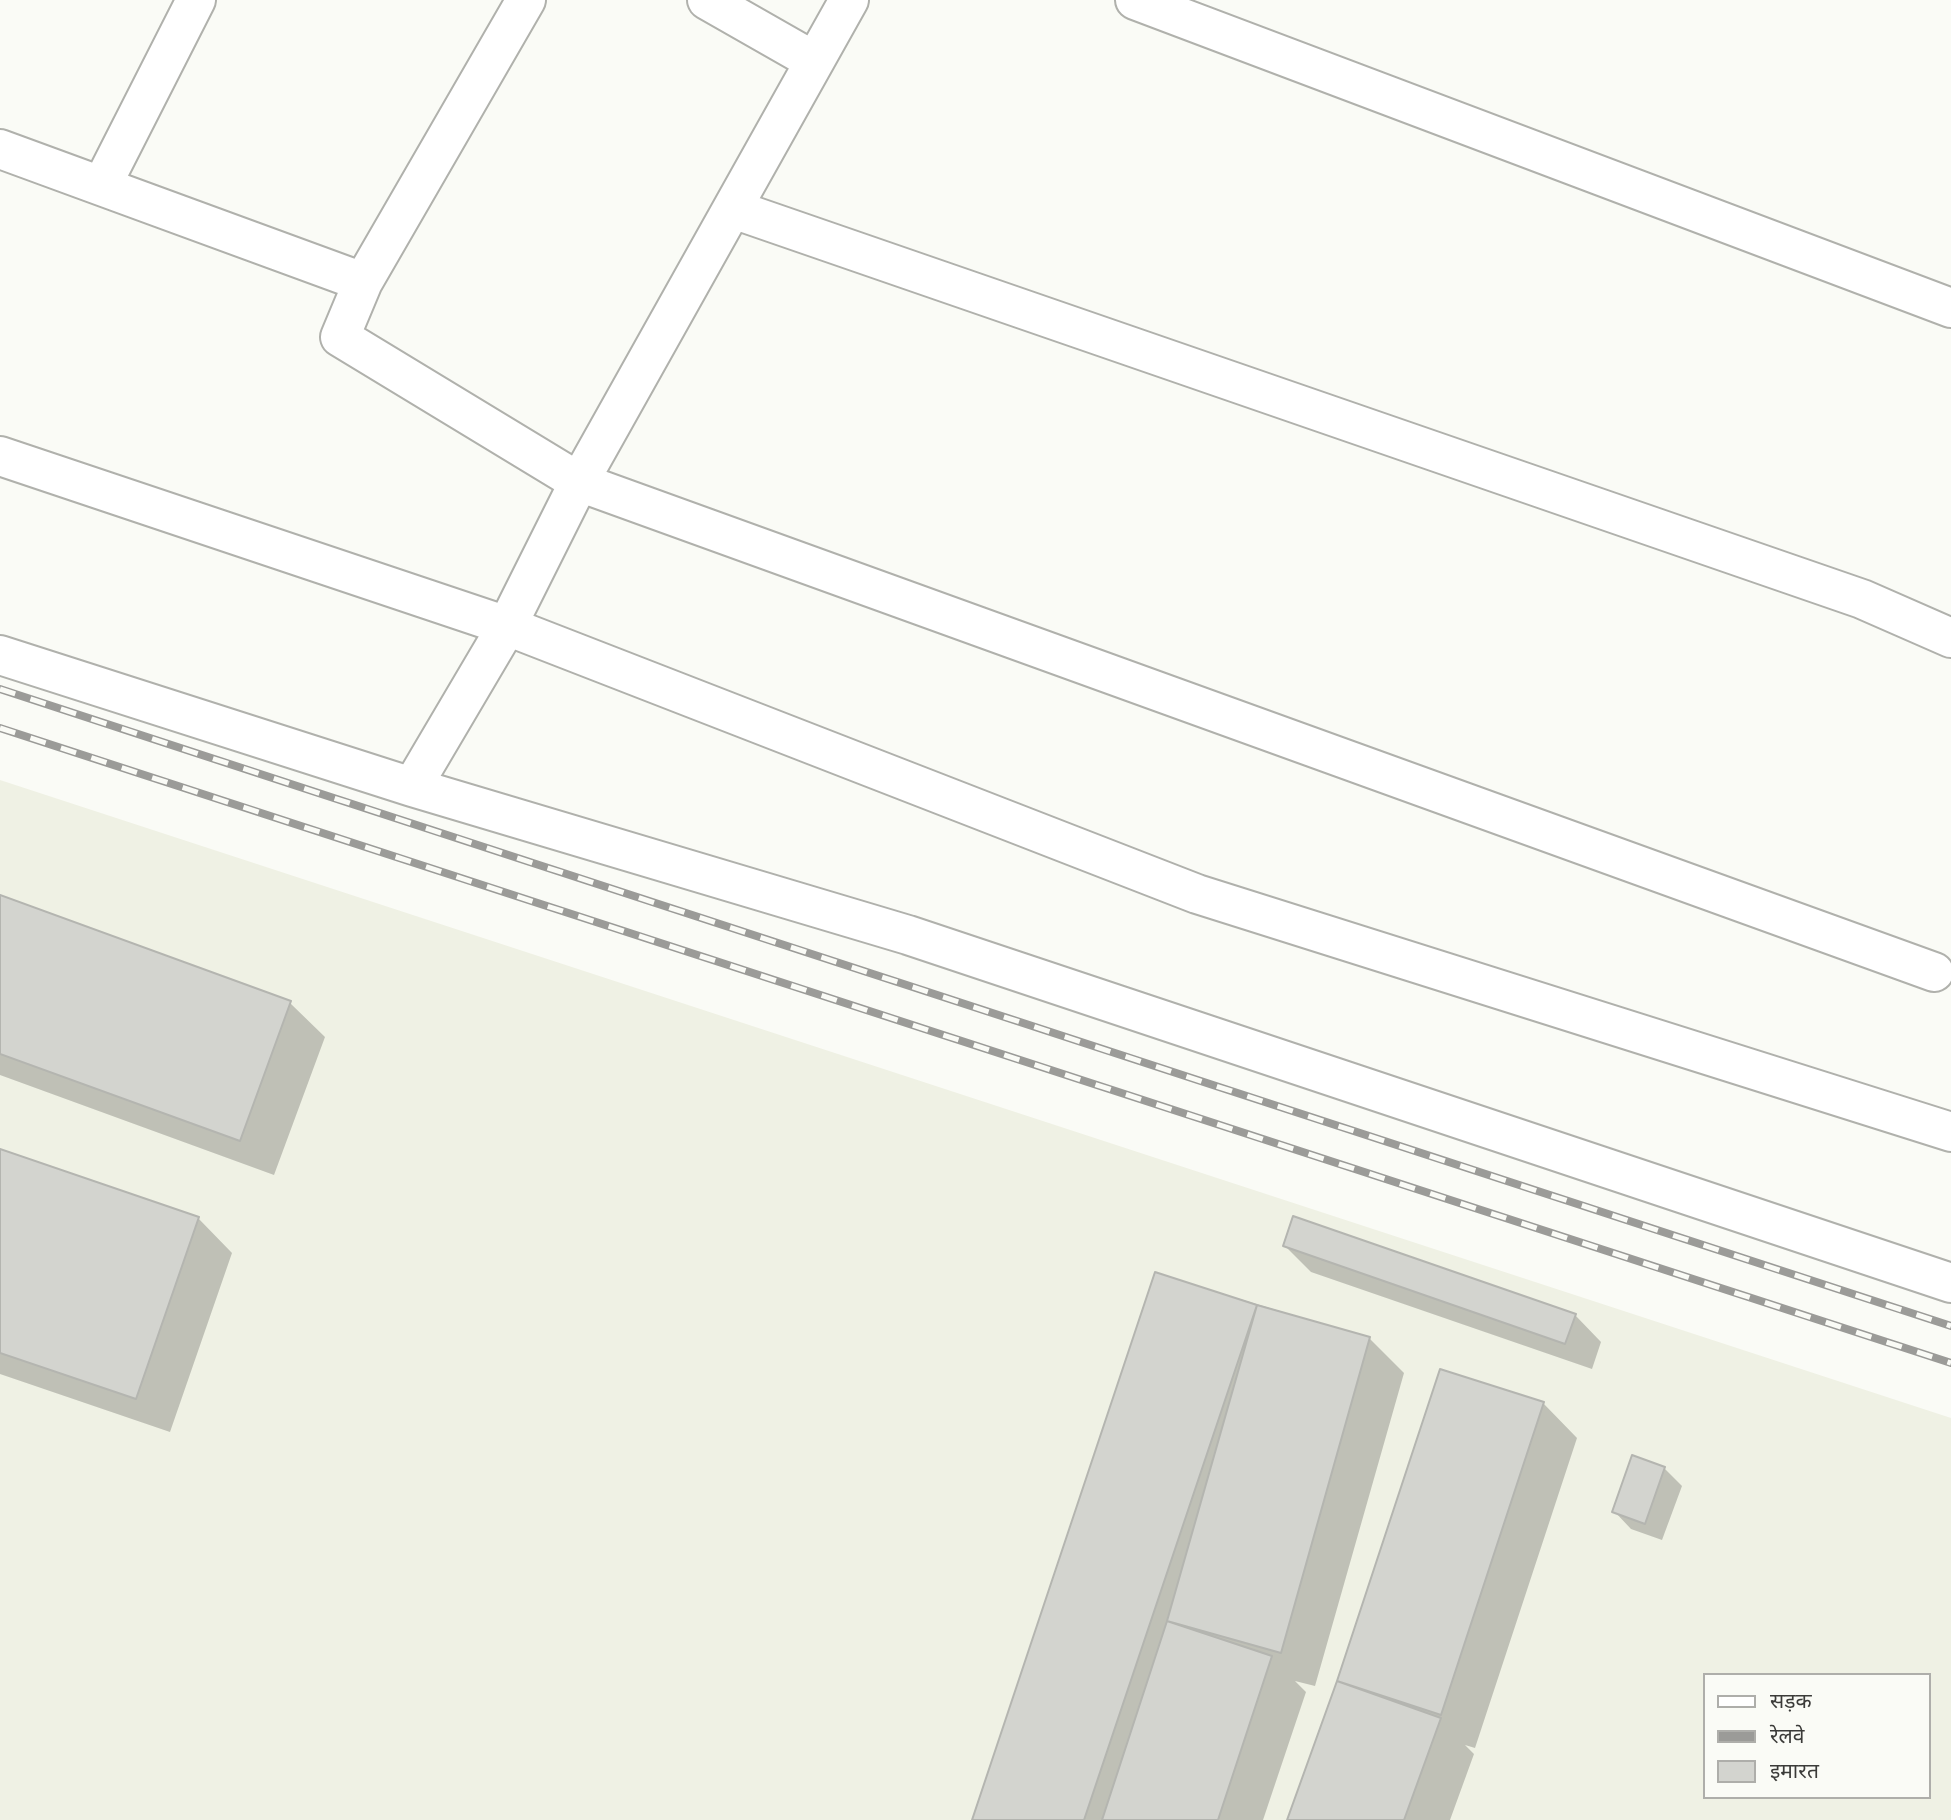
<!DOCTYPE html>
<meta charset="utf-8">
<style>
body{margin:0}
#map{position:relative;width:1951px;height:1820px;overflow:hidden;background:#fafbf6;font-family:"DM Sans","Noto Sans Devanagari",sans-serif}
canvas{display:block}
.legend{position:absolute;left:1703px;top:1673px;width:228px;height:126px;box-sizing:border-box;background:#fafbf6;border:2px solid #aeaeaa;margin:0;padding:9px 12px;list-style:none;font-size:21px;color:#3b3b39}
.legend li{display:flex;align-items:center;gap:14px;height:35px}
.legend b{width:35px;border:2px solid #aeaeaa}
</style>
<div id="map">
<canvas width="1951" height="1820"></canvas>
<ul class="legend">
<li><b style="height:9px;background:#fff"></b>सड़क</li>
<li><b style="height:9px;background:#9b9b98"></b>रेलवे</li>
<li><b style="height:19px;background:#d3d4cf"></b>इमारत</li>
</ul>
</div>
<script>
const ctx = document.querySelector('canvas').getContext('2d');
ctx.lineJoin = 'round';
function fill(path, color) { ctx.fillStyle = color; ctx.fill(path, 'evenodd'); }
const poly = rows => new Path2D(rows.map(r => 'M' + r).join(''));
function trace(path, color, width, dash) { ctx.strokeStyle = color; ctx.lineWidth = width; ctx.lineCap = dash ? 'butt' : 'round'; ctx.setLineDash(dash || []); ctx.stroke(path); }
const built = poly([
 [0,780,1951,1418,1951,1820,0,1820],
 [1704,1675,1928,1675,1928,1797,1704,1797]
]);
const shadow = poly([
 [0,897,290,1003,325,1037,274,1175,0,1075],
 [0,1151,198,1218,232,1253,170,1432,0,1374],
 [1285,1246,1575,1315,1601,1342,1592,1369,1311,1272],
 [1157,1274,1369,1338,1404,1373,1315,1686,1295,1681,1306,1692,1263,1820,974,1820],
 [1543,1403,1577,1438,1475,1748,1465,1745,1474,1754,1450,1820,1289,1820,1339,1681],
 [1664,1468,1682,1486,1662,1540,1631,1529,1614,1511]
]);
const building = poly([
 [0,895,291,1001,240,1141,0,1054,0,895],
 [0,1149,199,1217,136,1399,0,1353,0,1149],
 [1293,1216,1576,1314,1565,1344,1283,1246,1293,1216],
 [1155,1272,1257,1305,1084,1820,972,1820,1155,1272],
 [1257,1305,1370,1337,1281,1653,1167,1621,1257,1305],
 [1440,1369,1544,1402,1441,1715,1337,1681,1440,1369],
 [1632,1455,1665,1467,1645,1524,1612,1512,1632,1455],
 [1167,1621,1272,1656,1218,1820,1102,1820,1167,1621],
 [1337,1681,1441,1718,1404,1820,1287,1820,1337,1681]
]);
const minor = poly([
 [707,0,814,61],
 [1135,0,1951,308],
 [0,149,363,282,526,0],
 [102,185,196,0],
 [733,209,1862,599,1951,638],
 [363,282,340,337,579,482,1934,972],
 [0,456,507,626,1197,894,1951,1132],
 [0,655,412,787,908,935,1951,1283],
 [412,787,507,626,579,482,849,0]
]);
const rail = poly([
 [0,689,1951,1326],
 [0,728,1951,1363]
]);
fill(built, '#eff1e4');
fill(shadow, '#0003');
fill(building, '#d3d4cf');
trace(building, '#b4b5b0', 2);
trace(minor, '#b0b1ac', 42);
trace(minor, '#fff', 38);
trace(rail, '#9b9b98', 8);
trace(rail, '#fafbf6', 5, [16]);
</script>
